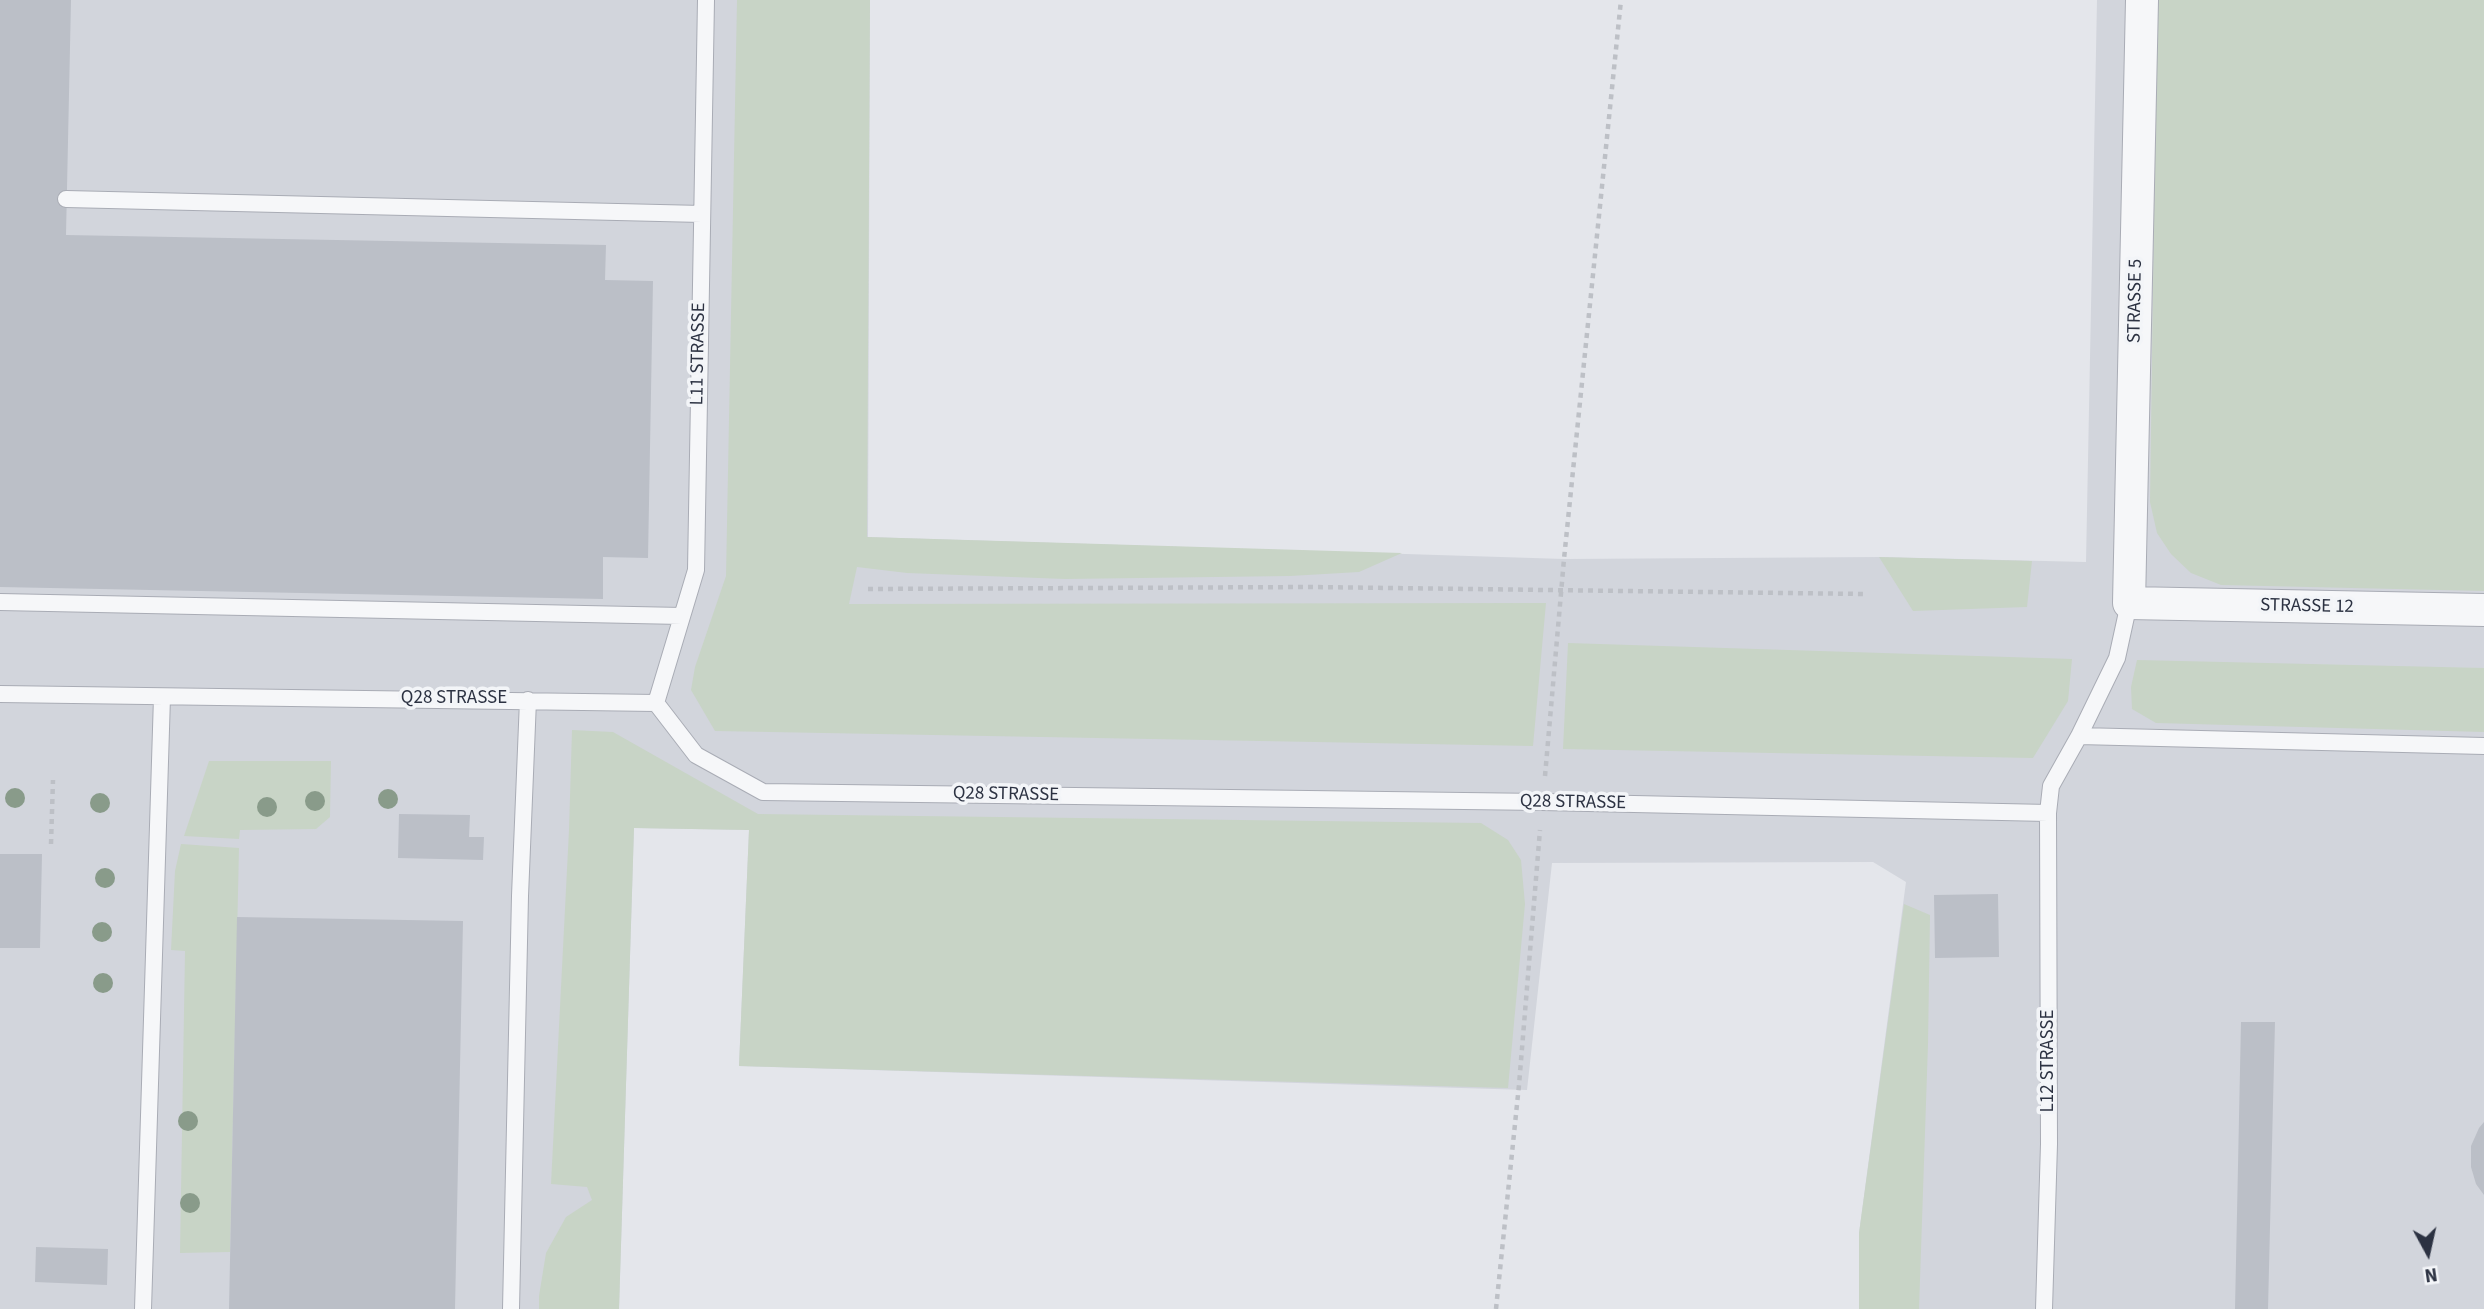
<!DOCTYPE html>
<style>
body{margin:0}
#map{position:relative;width:2484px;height:1309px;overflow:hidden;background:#e4e6eb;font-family:"Source Sans 3",sans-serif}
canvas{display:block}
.north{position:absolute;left:2393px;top:1218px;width:70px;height:70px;-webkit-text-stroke:5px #f3f5f8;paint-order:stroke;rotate:172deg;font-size:19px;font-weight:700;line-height:28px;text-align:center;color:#2c3242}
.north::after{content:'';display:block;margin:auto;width:24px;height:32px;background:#2c3242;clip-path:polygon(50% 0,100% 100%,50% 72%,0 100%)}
</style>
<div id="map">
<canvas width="2484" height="1309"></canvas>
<div class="north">N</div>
</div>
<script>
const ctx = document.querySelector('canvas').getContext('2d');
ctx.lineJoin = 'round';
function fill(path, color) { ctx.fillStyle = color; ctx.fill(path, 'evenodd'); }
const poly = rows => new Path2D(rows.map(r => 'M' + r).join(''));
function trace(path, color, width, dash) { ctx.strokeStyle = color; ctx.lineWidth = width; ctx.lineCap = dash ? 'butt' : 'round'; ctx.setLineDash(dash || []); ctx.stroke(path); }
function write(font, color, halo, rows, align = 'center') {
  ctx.font = font + ' "Source Sans 3",sans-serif'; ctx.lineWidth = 7; ctx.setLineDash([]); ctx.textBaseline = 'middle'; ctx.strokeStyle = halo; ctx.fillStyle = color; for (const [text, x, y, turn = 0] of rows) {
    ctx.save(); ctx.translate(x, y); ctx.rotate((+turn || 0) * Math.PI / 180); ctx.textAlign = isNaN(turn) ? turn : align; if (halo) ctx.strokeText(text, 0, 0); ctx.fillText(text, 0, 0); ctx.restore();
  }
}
const built = poly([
 [0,0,870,0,868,537,1564,559,1879,557,2086,562,2097,0,2484,0,2484,1309,1859,1309,1859,1233,1906,882,1873,862,1552,863,1527,1090,739,1066,749,830,634,828,619,1309,0,1309]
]);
const green = poly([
 [737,0,870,0,867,537,1402,553,1359,572,1290,576,1065,579,907,573,857,567,849,604,1546,603,1533,746,715,731,691,690,695,667,726,576],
 [2157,0,2484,0,2484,591,2221,585,2191,573,2171,554,2157,533,2150,502],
 [1879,557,2032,561,2027,607,1913,611],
 [1568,643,2072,659,2068,701,2033,758,1563,749],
 [2137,660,2484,668,2484,732,2156,723,2132,709,2131,687],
 [572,730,613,732,758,814,1481,823,1508,840,1521,860,1525,904,1508,1088,739,1066,749,830,634,828,619,1309,539,1309,539,1296,546,1253,566,1217,592,1200,587,1187,551,1184,569,830],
 [209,761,331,761,330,817,316,829,240,830,239,839,184,836],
 [181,844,239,848,230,1252,180,1253,185,951,171,950,175,871],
 [1904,904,1930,915,1928,1044,1919,1309,1859,1309,1859,1233]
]);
const building = poly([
 [0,0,71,0,66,235,606,245,605,280,653,281,648,558,603,557,603,599,0,587],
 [399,814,470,815,469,837,484,837,483,860,398,858],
 [0,854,42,854,40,948,0,948],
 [1998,894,1999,957,1935,958,1934,895],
 [237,917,463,921,455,1309,229,1309],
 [2241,1022,2275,1022,2268,1309,2235,1309],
 [2484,1122,2484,1195,2476,1184,2471,1167,2471,1146,2479,1128],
 [36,1247,108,1249,107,1285,35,1282]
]);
const path = poly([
 [868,589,1311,587,1863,594],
 [1545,776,1564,559,1621,0],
 [51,844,53,780],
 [1496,1309,1519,1085,1540,830]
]);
const lane = poly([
 [66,199,702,214],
 [0,602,682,616],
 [0,694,656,703],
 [656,703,696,755,763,792,1542,802,2048,813],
 [656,703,696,570,706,0],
 [2079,736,2484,746],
 [143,1309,162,697],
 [511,1309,520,896,528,700],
 [2044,1309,2049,1144,2048,813,2051,786,2079,736,2117,658,2129,603]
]);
const street = poly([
 [2142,0,2129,603,2484,610]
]);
const trees = [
 [15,798],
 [388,799],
 [315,801],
 [100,803],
 [267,807],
 [105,878],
 [102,932],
 [103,983],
 [188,1121],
 [190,1203]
];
const streetNames = [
 ["STRASSE 5",2136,301,-89],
 ["L11 STRASSE",699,354,-89],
 ["STRASSE 12",2307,607,1],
 ["Q28 STRASSE",454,699],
 ["Q28 STRASSE",1006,795,1],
 ["Q28 STRASSE",1573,803,1],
 ["L12 STRASSE",2049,1061,-90]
];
fill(built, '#d2d5dc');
fill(green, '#c8d4c6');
fill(building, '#bbbfc7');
trace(lane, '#a9acb5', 18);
trace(street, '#a9acb5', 34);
trace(path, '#bdc0c6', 4.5, [5, 5]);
trace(lane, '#f6f7f9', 16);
trace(street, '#f6f7f9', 32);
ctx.fillStyle = '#899b8a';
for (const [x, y] of trees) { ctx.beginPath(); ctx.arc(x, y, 10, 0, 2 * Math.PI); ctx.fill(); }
write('19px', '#2c3242', '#f3f5f8', streetNames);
</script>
